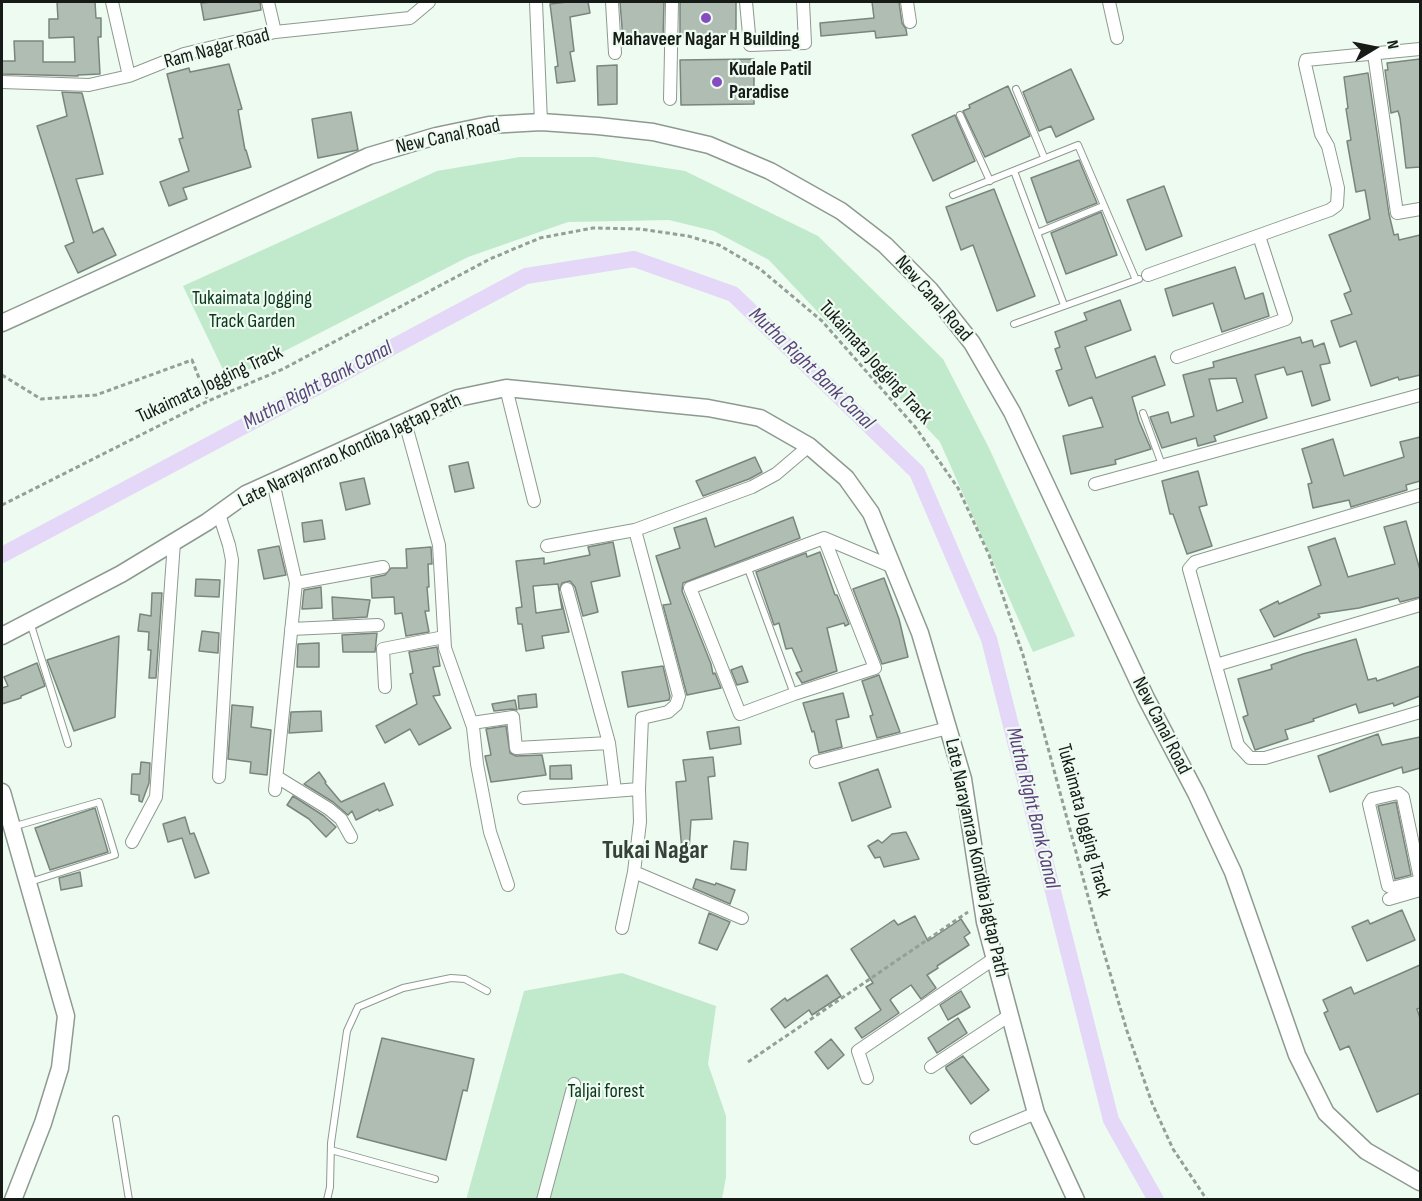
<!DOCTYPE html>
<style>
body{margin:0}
#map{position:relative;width:1422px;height:1201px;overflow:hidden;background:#edfbf0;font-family:"Sofia Sans Condensed",sans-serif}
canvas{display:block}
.frame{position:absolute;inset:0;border:3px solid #161b17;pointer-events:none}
.north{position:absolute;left:1344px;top:18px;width:60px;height:60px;-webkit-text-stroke:4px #edfbf0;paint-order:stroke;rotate:80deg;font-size:16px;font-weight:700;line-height:24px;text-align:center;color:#161b17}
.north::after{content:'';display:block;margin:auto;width:21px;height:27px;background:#161b17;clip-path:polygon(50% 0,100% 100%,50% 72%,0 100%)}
</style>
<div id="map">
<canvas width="1422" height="1201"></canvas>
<div class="frame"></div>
<div class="north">N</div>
</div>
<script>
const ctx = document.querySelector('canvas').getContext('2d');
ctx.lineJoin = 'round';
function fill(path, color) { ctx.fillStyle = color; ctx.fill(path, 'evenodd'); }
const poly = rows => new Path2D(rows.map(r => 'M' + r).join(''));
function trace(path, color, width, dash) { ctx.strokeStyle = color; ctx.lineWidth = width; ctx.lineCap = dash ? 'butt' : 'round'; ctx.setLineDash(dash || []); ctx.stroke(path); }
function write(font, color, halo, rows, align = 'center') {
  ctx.font = font + ' "Sofia Sans Condensed",sans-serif'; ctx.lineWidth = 4.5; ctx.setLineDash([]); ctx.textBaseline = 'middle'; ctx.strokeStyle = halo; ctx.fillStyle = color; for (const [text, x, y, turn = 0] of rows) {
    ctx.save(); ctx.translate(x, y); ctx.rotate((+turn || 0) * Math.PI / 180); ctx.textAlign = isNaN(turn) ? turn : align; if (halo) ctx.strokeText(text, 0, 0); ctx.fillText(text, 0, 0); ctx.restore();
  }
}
const green = poly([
 [520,157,595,157,685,171,818,236,943,359,989,448,1075,636,1033,652,940,442,769,260,714,231,669,220,568,222,468,257,228,380,183,286,437,171],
 [622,973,716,1006,708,1064,726,1116,726,1177,722,1199,466,1200,524,991]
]);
const canal = poly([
 [2,555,526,276,634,259,733,294,917,472,989,639,1111,1120,1156,1200]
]);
const building = poly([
 [57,2,95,2,96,18,101,18,101,37,98,37,100,74,78,75,78,76,2,74,2,61,15,61,14,41,43,41,43,62,75,62,74,37,49,38,49,19,58,19,57,2],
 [211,2,260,2,261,10,204,20,201,3,211,2],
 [568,2,588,2,590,13,570,17,574,51,570,52,575,81,557,83,555,67,558,66,550,4,568,2],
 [620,2,664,2,663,38,623,40,620,2],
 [680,2,736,2,736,34,680,37,680,2],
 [872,2,899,2,902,23,906,29,907,35,876,38,875,31,821,36,820,23,874,18,872,2],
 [754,59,754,104,681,105,680,60,754,59],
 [1420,59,1420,167,1406,168,1400,118,1398,111,1391,113,1385,70,1388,70,1387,63,1420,59],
 [229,64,242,109,238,110,245,150,246,150,251,167,183,188,187,199,169,206,160,182,189,171,179,139,183,138,167,74,189,68,190,72,229,64],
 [617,65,617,104,598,105,597,66,617,65],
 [1071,69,1094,119,1056,137,1051,126,1039,131,1023,92,1071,69],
 [1368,73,1389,214,1394,235,1398,234,1399,240,1420,235,1420,375,1399,380,1398,377,1371,386,1356,341,1340,347,1331,321,1352,314,1344,294,1351,291,1329,235,1370,219,1365,190,1356,192,1347,141,1351,140,1346,109,1348,108,1344,77,1368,73],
 [1008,86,1030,136,985,157,963,111,970,108,969,105,1008,86],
 [62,92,82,93,103,174,76,179,93,233,103,228,116,255,78,273,65,246,74,242,37,126,67,116,62,92],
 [351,112,358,150,318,158,312,119,351,112],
 [955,115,975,161,933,181,912,135,955,115],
 [1079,160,1097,203,1047,223,1031,178,1079,160],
 [1164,186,1182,236,1146,250,1127,200,1164,186],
 [994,189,1035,296,997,311,973,245,961,250,946,207,994,189],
 [1101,212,1117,255,1066,274,1051,233,1101,212],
 [1235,267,1245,299,1263,293,1269,316,1222,332,1213,303,1173,316,1165,289,1235,267],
 [1120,300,1131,330,1085,347,1096,378,1155,356,1165,385,1132,397,1139,421,1151,449,1115,460,1116,464,1071,474,1063,436,1103,427,1092,397,1069,406,1056,371,1062,369,1055,349,1060,347,1055,332,1087,320,1084,313,1120,300],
 [1300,337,1302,343,1312,340,1314,347,1324,343,1330,363,1320,365,1330,400,1312,406,1302,371,1287,375,1284,367,1255,375,1267,418,1214,436,1216,441,1198,446,1196,438,1162,448,1150,417,1168,412,1171,423,1194,416,1183,375,1214,367,1213,362,1300,337],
 [1236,378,1243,402,1217,411,1209,379,1236,378],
 [1420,437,1420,481,1406,485,1407,490,1351,507,1349,500,1313,508,1308,484,1312,483,1302,449,1333,439,1344,476,1404,457,1400,442,1420,437],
 [755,457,762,472,749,479,703,496,696,481,755,457],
 [468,462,474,488,455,492,449,466,468,462],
 [1198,471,1207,505,1199,507,1212,546,1187,554,1173,514,1170,514,1162,481,1198,471],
 [364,478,370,504,346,510,340,483,364,478],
 [793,517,800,538,683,583,682,591,711,664,713,674,715,673,721,688,687,695,663,605,671,604,656,556,680,548,674,528,706,518,715,547,793,517],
 [322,520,325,539,304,542,302,523,322,520],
 [1406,521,1420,570,1420,597,1400,602,1398,598,1359,608,1318,614,1320,617,1274,637,1260,610,1278,601,1279,604,1321,585,1308,547,1335,538,1348,577,1395,564,1384,527,1406,521],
 [613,542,620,576,591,582,598,612,583,616,575,587,570,581,562,583,559,591,558,584,533,586,536,613,562,609,559,591,569,632,542,636,544,648,526,651,522,624,518,624,516,608,522,607,516,561,544,558,544,564,590,555,588,547,613,542],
 [279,546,286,575,264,579,258,550,279,546],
 [431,547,432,564,428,564,429,587,427,587,429,611,425,611,429,632,406,636,402,613,395,614,394,597,372,598,371,578,385,575,391,568,407,568,406,549,431,547],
 [820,552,835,595,837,595,849,624,845,626,844,623,827,628,837,671,802,683,796,673,802,671,792,648,786,649,779,623,774,625,756,572,806,553,807,557,820,552],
 [884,578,899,619,908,657,882,664,853,589,884,578],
 [196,579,220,580,219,597,195,596,196,579],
 [321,587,322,608,302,609,304,590,321,587],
 [152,593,162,593,156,678,149,678,151,650,148,650,149,632,138,631,140,614,151,616,152,593],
 [332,597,370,600,367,617,333,619,332,597],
 [202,631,219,633,218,653,199,651,202,631],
 [377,633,375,652,343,652,342,635,377,633],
 [119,636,115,717,74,731,47,660,119,636],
 [1356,639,1368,680,1376,678,1377,681,1420,666,1420,696,1394,706,1393,703,1359,713,1356,704,1313,719,1314,721,1285,730,1288,739,1255,750,1243,717,1248,715,1238,679,1272,669,1271,665,1303,654,1356,639],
 [319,643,319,667,297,667,298,644,319,643],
 [437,647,440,666,433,667,440,695,433,696,451,728,419,745,410,729,385,743,376,726,417,704,410,674,413,673,409,652,437,647],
 [37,663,45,686,21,696,21,698,2,704,2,688,8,686,4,677,37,663],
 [663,666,670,696,669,700,628,707,622,672,663,666],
 [742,666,748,682,737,685,731,670,742,666],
 [879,675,900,732,877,738,870,716,873,715,862,681,879,675],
 [843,693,849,717,836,720,842,747,819,753,814,731,812,732,803,703,843,693],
 [536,694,537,707,519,709,518,696,536,694],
 [515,700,517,710,512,709,494,711,492,704,515,700],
 [232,705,253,707,251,727,271,730,267,775,250,773,251,762,228,759,232,705],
 [321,711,322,731,289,733,291,712,321,711],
 [506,726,510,753,516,756,542,755,546,775,491,782,485,756,491,755,486,729,506,726],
 [739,727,741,744,710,749,707,732,739,727],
 [1378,734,1382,745,1420,737,1420,768,1403,773,1402,767,1330,792,1318,756,1378,734],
 [713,757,715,776,708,777,712,819,691,820,689,850,682,851,676,782,686,781,683,760,713,757],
 [141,762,150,763,149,783,142,802,139,801,139,795,131,794,132,774,140,774,141,762],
 [571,765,572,779,550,779,550,766,571,765],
 [878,769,891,807,852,821,839,783,878,769],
 [319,772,326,782,325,783,341,802,384,783,393,805,379,811,378,809,356,820,352,811,348,815,333,802,304,784,319,772],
 [293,796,324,816,336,827,326,837,309,819,287,805,293,796],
 [1396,802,1411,875,1395,879,1378,806,1396,802],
 [95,808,108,852,50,870,35,828,95,808],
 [185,817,190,834,194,833,209,873,195,878,182,838,168,842,163,824,185,817],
 [906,832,919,859,884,867,880,857,875,858,868,846,878,840,882,843,892,834,906,832],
 [734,841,748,843,746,870,731,869,734,841],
 [80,872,82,886,61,890,59,878,80,872],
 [696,879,715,885,716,883,735,890,730,904,693,888,696,879],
 [1402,910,1415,940,1367,961,1352,927,1368,920,1370,924,1402,910],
 [709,913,730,922,717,950,699,943,709,913],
 [915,916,928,941,961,919,970,933,964,937,969,945,937,966,938,968,927,975,936,988,921,999,911,985,892,998,890,1000,899,1013,862,1038,855,1028,881,1010,866,987,873,983,851,949,894,920,898,925,915,916],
 [1420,965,1420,1008,1417,1009,1420,1018,1420,1093,1377,1112,1349,1046,1340,1050,1324,1013,1328,1011,1323,1000,1351,987,1354,994,1420,965],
 [827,975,841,996,812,1015,809,1010,785,1028,771,1009,785,998,787,1001,827,975],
 [961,991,970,1007,948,1020,940,1005,961,991],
 [958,1018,967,1033,937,1053,928,1038,958,1018],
 [382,1038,474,1059,467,1091,463,1090,446,1160,357,1137,382,1038],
 [831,1039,844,1055,828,1069,815,1052,831,1039],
 [963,1056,989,1090,971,1104,946,1069,946,1067,963,1056]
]);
const path = poly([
 [2,375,41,399,96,395,192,360,208,401],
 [2,505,208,401,283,369,490,259,540,238,593,228,640,229,688,236,719,245,760,269,822,321,916,428,958,488,989,555,1023,655,1093,915,1127,1031,1152,1103,1173,1149,1207,1200],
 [748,1062,968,912]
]);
const lane = poly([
 [1016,89,1044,157],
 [960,115,990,181],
 [1014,171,1064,305],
 [953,195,1078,145,1136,280],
 [1037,233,1103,206],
 [1014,324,1139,279],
 [1143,413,1162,465],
 [747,566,794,694],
 [30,622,68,744],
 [12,827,99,802,115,855,30,882],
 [116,1119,129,1200],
 [331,1150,435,1179],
 [327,1200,330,1187,331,1143,347,1031,358,1007,403,988,451,978,465,979,487,991]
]);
const street = poly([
 [112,2,129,76],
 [268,2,275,32],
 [536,2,541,122],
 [612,2,615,53],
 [746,2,750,45,805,43,803,2],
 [907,2,910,22],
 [1109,2,1117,38],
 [1374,54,1397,213,1420,209],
 [2,82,89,85,129,76,184,54,275,32,410,18,429,2],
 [670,99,672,2],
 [1148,275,1330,210,1337,205,1338,188,1328,146,1321,134,1305,64,1306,60,1420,49],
 [1177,357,1286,319,1259,236],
 [506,388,534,501],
 [405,422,439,545,445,648,473,727,477,764,490,832,508,885],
 [273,482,296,583,275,790],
 [1095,484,1420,395],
 [1420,495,1195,562,1189,569,1238,745,1250,758,1265,758,1420,712],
 [219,514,229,545,232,560,219,777],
 [824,538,875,668,794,694,740,714,690,588,824,538,893,567],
 [547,546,635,530],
 [296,583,383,567],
 [567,589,609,743,615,791],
 [291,629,378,625],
 [1216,665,1420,605],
 [385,687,383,649,444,637],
 [472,723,513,717,516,748,609,743],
 [816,762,948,728],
 [277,777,329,809,341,819,351,837],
 [524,798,639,789],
 [132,842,156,797,174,542],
 [634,872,742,918],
 [1420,878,1403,797,1398,793,1372,799,1369,804,1388,886,1392,888,1420,881],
 [1389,899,1420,890],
 [622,928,634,872,640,822,639,789,642,718,668,712,676,705,679,696,635,530,752,487,776,474,809,446],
 [931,1067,1010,1015],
 [867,1078,858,1051,995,958],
 [976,1138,1036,1113],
 [543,1200,574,1084]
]);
const secondary = poly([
 [2,323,369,156,436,136,489,125,541,122,598,126,653,132,709,145,770,171,841,211,885,245,930,290,972,343,1012,412,1146,698,1196,793,1233,872,1297,1055,1326,1113,1366,1151,1420,1182],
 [2,636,121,574,207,522,246,494,458,398,506,388,708,408,760,418,809,446,846,478,871,513,920,633,963,779,985,922,1036,1113,1076,1200],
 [2,792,66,1016,60,1068,43,1123,13,1200]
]);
const markers = [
 [706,18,6,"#864bc1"],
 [717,82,6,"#864bc1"]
];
const poiNames = [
 ["Mahaveer Nagar H Building",706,40],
 ["Kudale Patil",729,70,"left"],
 ["Paradise",729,93,"left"]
];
const streetNames = [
 ["Ram Nagar Road",217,49,-15],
 ["New Canal Road",448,137,-12],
 ["New Canal Road",933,299,49],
 ["Tukaimata Jogging Track",875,363,48],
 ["Tukaimata Jogging Track",210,385,-25],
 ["Late Narayanrao Kondiba Jagtap Path",350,451,-25],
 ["New Canal Road",1161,726,63],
 ["Tukaimata Jogging Track",1083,821,75],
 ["Late Narayanrao Kondiba Jagtap Path",976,858,78]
];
const parkNames = [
 ["Tukaimata Jogging",252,299],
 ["Track Garden",252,322],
 ["Taljai forest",606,1092]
];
const waterNames = [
 ["Mutha Right Bank Canal",811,369,44],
 ["Mutha Right Bank Canal",318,386,-28],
 ["Mutha Right Bank Canal",1032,808,76]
];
const districtNames = [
 ["Tukai Nagar",655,851]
];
fill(green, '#c1e9cb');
trace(canal, '#e5d7f8', 16);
fill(building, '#b0bdb3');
trace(building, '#7a867d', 1.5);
trace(lane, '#8e9a91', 8);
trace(street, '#8e9a91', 14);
trace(secondary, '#8e9a91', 19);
trace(path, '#949f96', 3, [4.5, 3]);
trace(lane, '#fff', 6);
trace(street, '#fff', 12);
trace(secondary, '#fff', 16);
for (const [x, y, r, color] of markers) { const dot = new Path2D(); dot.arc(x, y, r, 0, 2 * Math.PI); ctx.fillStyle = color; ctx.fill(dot); trace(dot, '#edfbf0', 2); }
write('bold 20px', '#161b17', '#edfbf0', poiNames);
write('20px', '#161b17', '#edfbf0', streetNames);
write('20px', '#0b351c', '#edfbf0', parkNames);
write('italic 21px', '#5d3f7f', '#edfbf0', waterNames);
write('bold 26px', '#364038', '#edfbf0', districtNames);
</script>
